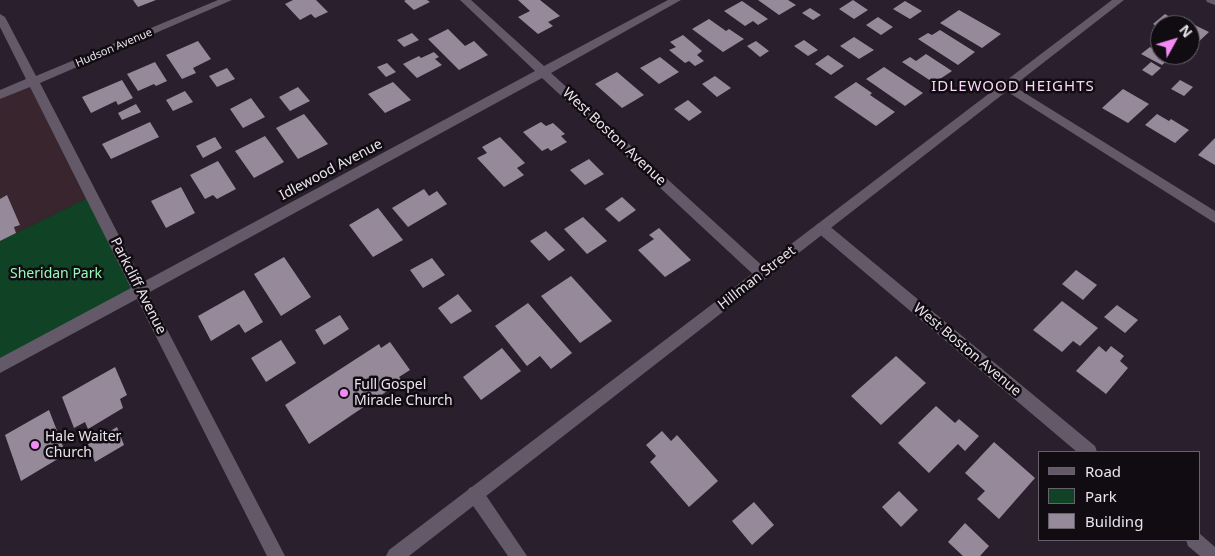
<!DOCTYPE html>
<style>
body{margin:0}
#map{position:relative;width:1215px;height:556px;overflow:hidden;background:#2a202d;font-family:"Noto Sans",sans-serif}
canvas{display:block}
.legend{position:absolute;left:1038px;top:451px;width:162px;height:90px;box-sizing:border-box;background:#100c11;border:1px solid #676269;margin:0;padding:6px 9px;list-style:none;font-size:15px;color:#eae3ec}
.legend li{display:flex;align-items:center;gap:10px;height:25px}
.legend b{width:25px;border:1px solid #676269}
.north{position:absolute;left:1150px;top:15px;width:50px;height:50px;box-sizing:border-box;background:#100c11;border:1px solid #676269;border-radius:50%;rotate:51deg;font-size:14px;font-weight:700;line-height:20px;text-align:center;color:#eae3ec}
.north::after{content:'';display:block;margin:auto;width:18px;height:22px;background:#f28af3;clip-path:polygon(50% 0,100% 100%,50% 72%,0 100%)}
</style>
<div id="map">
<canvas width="1215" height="556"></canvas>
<ul class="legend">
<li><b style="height:6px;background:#645968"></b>Road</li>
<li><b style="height:14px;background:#104326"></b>Park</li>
<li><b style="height:14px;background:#968a9a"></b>Building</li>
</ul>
<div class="north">N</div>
</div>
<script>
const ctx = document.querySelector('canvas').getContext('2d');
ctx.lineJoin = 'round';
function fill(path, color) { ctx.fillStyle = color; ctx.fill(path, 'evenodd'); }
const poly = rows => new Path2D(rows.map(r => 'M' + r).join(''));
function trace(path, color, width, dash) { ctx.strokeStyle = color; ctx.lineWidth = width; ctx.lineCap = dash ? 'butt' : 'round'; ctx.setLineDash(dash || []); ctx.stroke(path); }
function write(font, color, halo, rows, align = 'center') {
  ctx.font = font + ' "Noto Sans",sans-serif'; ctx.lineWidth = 5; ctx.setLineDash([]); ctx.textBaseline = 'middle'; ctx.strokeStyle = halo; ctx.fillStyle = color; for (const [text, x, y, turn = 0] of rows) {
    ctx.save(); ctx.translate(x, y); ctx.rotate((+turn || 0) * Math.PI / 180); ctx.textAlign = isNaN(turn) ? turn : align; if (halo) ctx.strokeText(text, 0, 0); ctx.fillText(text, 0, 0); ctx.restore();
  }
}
const education = poly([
 [33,81,92,196,0,241,0,95]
]);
const green = poly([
 [92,196,140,290,0,366,0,241]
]);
const building = poly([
 [133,0,156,0,138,7],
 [293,0,316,0,328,12,315,18,311,14,300,20,285,4],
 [406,0,427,0,430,2,414,10,404,1],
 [518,0,540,0,560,16,548,22,553,26,538,34,518,17,530,11],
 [758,0,788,0,796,5,779,15],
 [853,0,868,10,854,19,839,9],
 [742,1,768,19,758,25,753,21,745,26,724,11],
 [905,1,922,11,910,19,893,9],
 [810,8,821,15,813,20,802,13],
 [959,10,1001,34,982,48,940,23],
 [1165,14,1173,19,1176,16,1209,32,1193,47,1190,46,1190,25,1160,25,1160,28,1153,24],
 [878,17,893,27,881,35,866,25],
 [709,19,726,31,729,29,744,39,723,52,692,29],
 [448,29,465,46,474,41,488,55,459,70,428,39],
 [940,30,975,52,958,65,918,39,928,33,932,35],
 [412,33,419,40,404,47,397,40],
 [683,35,702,51,697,55,704,61,695,66,689,61,685,63,669,50,676,47,670,42],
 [854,37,874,50,859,59,840,46],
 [804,40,818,50,808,56,794,46],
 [198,41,211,59,193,68,196,73,182,79,166,55],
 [756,41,769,51,760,57,747,46],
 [1150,47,1160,52,1160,55,1170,58,1162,65,1141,54],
 [434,52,439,57,435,59,442,65,417,78,403,64,419,56,421,58],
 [926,54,952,71,934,83,902,62,910,57,916,61],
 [828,55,844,66,831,75,815,64],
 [660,57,679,72,659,84,640,68],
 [155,62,167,81,156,86,154,84,138,91,127,74],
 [1151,62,1161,68,1152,76,1142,70],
 [387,63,396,72,386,77,377,67],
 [884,67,923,93,905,106,866,79],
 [227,68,235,79,217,87,209,76],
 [617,72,644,95,622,108,595,84],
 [715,76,731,88,717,97,702,84],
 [122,80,133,98,118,105,116,101,91,113,82,97],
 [1180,80,1193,87,1184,96,1171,89],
 [393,82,411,100,385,113,368,94],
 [856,82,872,93,870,95,895,112,876,126,834,97],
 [298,87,310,101,290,111,279,97],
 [1123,89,1149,104,1128,123,1102,108],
 [185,91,193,102,173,111,166,100],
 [251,98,265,117,243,128,230,109],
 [688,100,702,112,689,121,674,109],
 [136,104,141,112,122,120,118,113],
 [304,114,328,144,298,159,276,128],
 [1157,114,1169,121,1171,119,1189,130,1175,143,1145,125],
 [150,122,159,137,111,159,102,144],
 [541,122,546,126,553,123,565,134,561,136,567,142,551,151,548,148,542,151,523,132],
 [265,136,284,162,254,178,235,151],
 [215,137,222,148,203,158,196,146],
 [500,137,525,163,517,168,524,175,504,187,477,158,487,153,482,147],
 [1215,138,1215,165,1198,155],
 [589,159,604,174,585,185,570,170],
 [218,161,236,189,217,199,213,195,205,199,190,175],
 [181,187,195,213,166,228,151,201],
 [424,189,429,196,437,191,447,204,408,227,392,208],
 [7,195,20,225,14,227,16,233,0,241,0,199],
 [622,197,636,210,619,222,605,209],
 [378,208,403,240,373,257,349,225],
 [583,217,607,241,587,254,564,229],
 [659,228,691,260,665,277,638,250,654,239,649,235],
 [546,231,565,250,549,261,530,241],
 [284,257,311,297,281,316,254,274],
 [432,258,445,275,423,288,410,270],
 [1076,270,1097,285,1083,300,1062,284],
 [571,276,612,321,580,343,541,296],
 [244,290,263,322,245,333,239,324,211,341,198,316],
 [458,294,472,311,451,324,438,308],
 [1062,301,1098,328,1080,346,1073,341,1062,352,1033,330],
 [528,303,572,353,551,369,540,356,527,366,495,326],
 [1117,305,1138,320,1125,333,1104,317],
 [340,315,349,329,324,345,315,330],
 [281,340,296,363,266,382,251,358],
 [390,342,410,370,399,377,402,381,309,444,285,405,379,344,381,348],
 [1099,346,1106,352,1111,346,1124,356,1120,361,1128,368,1106,394,1076,371],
 [502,348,521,371,481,400,463,377],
 [896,356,926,383,881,425,851,396],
 [115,367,127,395,120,399,123,408,88,429,85,422,74,428,62,397],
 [936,406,955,423,959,419,979,436,965,451,958,444,929,473,898,443],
 [49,410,66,454,21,481,5,435],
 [117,427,124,445,95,462,88,444],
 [662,431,671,441,677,435,718,481,689,507,650,462,656,456,646,445],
 [994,442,1035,478,999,519,977,499,985,491,965,473],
 [899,491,918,510,901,527,882,507],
 [754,502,774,525,752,545,732,521],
 [965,523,989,546,980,556,963,556,948,542]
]);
const minor = poly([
 [218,0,232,0,40,83,143,282,535,71,460,0,471,0,544,66,668,0,681,0,551,73,767,270,769,274,767,278,757,278,542,78,148,293,285,556,267,556,137,299,0,373,0,358,131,288,30,87,0,99,0,90,26,79,0,27,0,14,5,17,36,76,218,0],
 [1206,0,1215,0,1215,5,1207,2,1206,0],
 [1007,82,1215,211,1215,223,1003,89,1003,83,1007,82],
 [822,223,827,224,1095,446,1097,452,1077,452,817,232,815,228,817,224,822,223],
 [475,486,481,488,527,556,508,556,469,500,467,494,469,488,475,486],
 [1199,533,1215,547,1215,556,1200,556,1188,546,1186,540,1199,540,1199,533]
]);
const tertiary = poly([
 [1112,0,1124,0,409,556,386,556,389,550,1112,0]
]);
const markers = [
 [344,393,5,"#f28af3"],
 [35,445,5,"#f28af3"]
];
const farStreetnames = [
 ["Hudson Avenue",114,48,-23]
];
const streetNames = [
 ["West Boston Avenue",614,137,43],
 ["Idlewood Avenue",331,170,-28],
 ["Hillman Street",757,278,-38],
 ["Parkcliff Avenue",138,286,63],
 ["West Boston Avenue",967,350,40]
];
const parkNames = [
 ["Sheridan Park",56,274]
];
const poiNames = [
 ["Full Gospel",354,385],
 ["Miracle Church",354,401],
 ["Hale Waiter",45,437],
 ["Church",45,453]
];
const neighbourhoodNames = [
 ["IDLEWOOD HEIGHTS",1013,87]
];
fill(education, '#38252d');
fill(green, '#104326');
fill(building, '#968a9a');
fill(minor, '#645968');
fill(tertiary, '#645968');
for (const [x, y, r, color] of markers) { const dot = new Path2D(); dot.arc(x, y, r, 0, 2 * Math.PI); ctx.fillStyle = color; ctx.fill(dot); trace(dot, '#100c11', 2); }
write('11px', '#eae3ec', '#100c11', farStreetnames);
write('14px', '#eae3ec', '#100c11', streetNames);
write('14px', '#94fbb7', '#100c11', parkNames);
write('14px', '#eae3ec', '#100c11', poiNames, 'left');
ctx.letterSpacing = '1px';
write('15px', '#f9d6f8', '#100c11', neighbourhoodNames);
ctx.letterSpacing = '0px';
</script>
